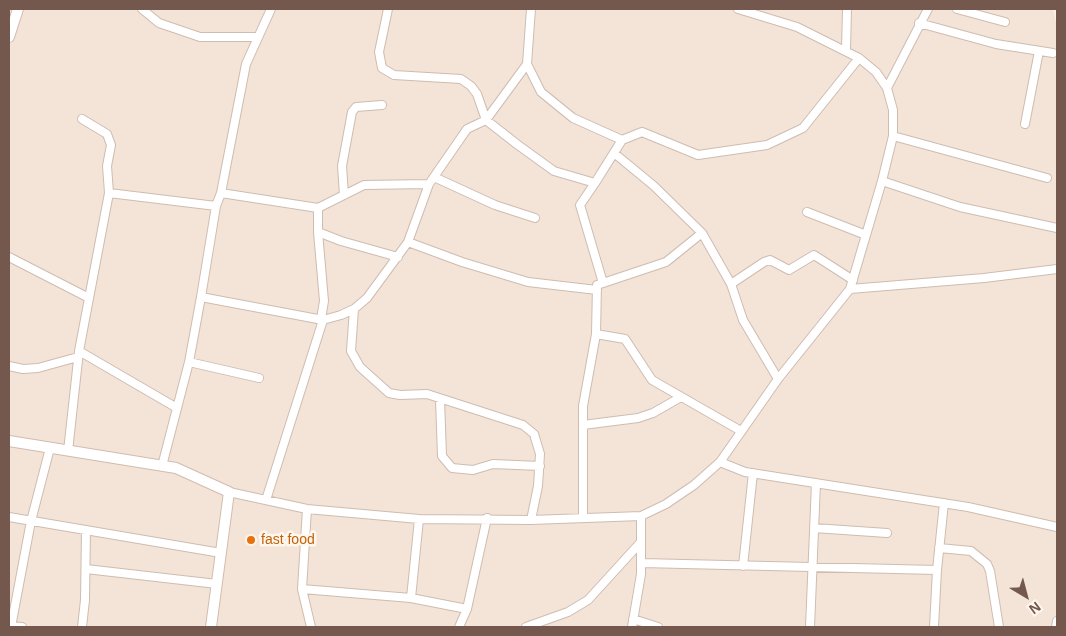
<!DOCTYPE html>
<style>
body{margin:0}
#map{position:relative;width:1066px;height:636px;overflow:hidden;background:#fcf2e8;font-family:Helvetica,sans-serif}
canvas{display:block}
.frame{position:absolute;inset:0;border:10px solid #75584d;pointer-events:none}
.north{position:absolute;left:1001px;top:571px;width:50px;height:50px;-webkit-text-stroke:4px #fef7ee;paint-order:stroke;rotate:143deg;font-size:14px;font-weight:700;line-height:20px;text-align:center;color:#75584d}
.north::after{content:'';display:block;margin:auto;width:18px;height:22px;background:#75584d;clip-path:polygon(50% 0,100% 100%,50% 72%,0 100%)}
</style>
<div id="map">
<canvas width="1066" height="636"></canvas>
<div class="frame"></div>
<div class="north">N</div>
</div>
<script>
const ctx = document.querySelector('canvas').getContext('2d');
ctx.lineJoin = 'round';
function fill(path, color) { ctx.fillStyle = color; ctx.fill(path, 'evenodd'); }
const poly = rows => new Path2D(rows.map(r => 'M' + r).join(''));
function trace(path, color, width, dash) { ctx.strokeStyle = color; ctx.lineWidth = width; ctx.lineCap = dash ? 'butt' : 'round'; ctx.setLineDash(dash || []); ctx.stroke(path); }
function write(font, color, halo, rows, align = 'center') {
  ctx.font = font + ' Helvetica,sans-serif'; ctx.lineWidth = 5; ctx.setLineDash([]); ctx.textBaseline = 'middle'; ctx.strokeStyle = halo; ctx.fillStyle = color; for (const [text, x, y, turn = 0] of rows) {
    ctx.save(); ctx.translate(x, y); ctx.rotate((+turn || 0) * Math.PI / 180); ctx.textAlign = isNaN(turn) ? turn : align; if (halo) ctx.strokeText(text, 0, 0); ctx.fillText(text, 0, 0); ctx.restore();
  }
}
const residential = poly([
 [9,9,1053,9,1057,27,1057,627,9,627]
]);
const street = poly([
 [142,9,159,23,200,37,258,37],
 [388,9,379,52,382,68,394,75,461,79,471,86,477,94,486,120,518,145,554,171,595,183,622,140,573,118,541,92,527,64],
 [738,9,797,27,859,58],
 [957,9,1005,22],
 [919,23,996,44,1053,53],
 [846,50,847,9],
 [887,88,928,9],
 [1025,124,1039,51],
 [893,136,1047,178],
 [614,153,654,186,702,233],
 [434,177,495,205,535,218],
 [882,181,960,207,1057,228],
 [595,183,580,205,603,283],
 [109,193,216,206],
 [221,193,246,64,271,9],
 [344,195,342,166,352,112,356,107,382,105],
 [318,208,318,232,341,241,398,257],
 [807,212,866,235],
 [318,232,324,301,321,319],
 [408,242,462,262,528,282,597,290],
 [9,257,89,298],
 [731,284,764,262,770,260,789,270,814,255,853,280],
 [850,289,984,278,1057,269],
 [201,297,216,206,221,193,318,208,364,185,429,184],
 [354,309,351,351,360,367,389,393,400,395,427,394,523,425,534,434,540,454,538,486,531,520],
 [596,334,597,285,666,262,702,233,731,284,743,320,778,379],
 [79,351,177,408],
 [189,362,259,378],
 [9,366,23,369,38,368,78,357],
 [440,399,442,456,452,468,473,470,493,464,540,466],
 [583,425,638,418,653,413,681,397],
 [68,451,79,351,109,193,107,166,111,145,107,134,82,119],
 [720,462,745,472,968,507,1057,527],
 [162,466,189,362,201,297,323,320,341,315,354,309,367,298,408,242,429,184,467,129,486,120,527,64,531,9],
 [229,492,307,509,419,519,531,520,641,516,666,504,694,485,720,462,778,379,850,289,882,181,893,136,893,110,887,88,876,72,859,58,803,128,767,145,698,155,642,132,622,140],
 [266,500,323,320],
 [307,509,302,589,311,627],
 [9,517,221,553],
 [583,517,583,406,596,334,625,339,652,380,741,431],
 [814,528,887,533],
 [939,548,971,551,987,564,990,571,999,627],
 [642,563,937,570],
 [743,566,753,473],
 [86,569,217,584],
 [302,589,411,598,467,609],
 [411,598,419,519],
 [633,619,658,627],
 [11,626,22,627],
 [11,627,31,521,50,448],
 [82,627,85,600,86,530],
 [459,627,467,609,487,518],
 [526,627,568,612,588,600,640,543],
 [632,627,641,574,641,516],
 [810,627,816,483],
 [934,627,937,570,944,503],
 [1056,627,1057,621]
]);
const secondary = poly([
 [9,37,18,9],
 [9,441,176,468,229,492,211,627]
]);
const markers = [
 [251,540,5,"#e8710a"]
];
const foodNames = [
 ["fast food",261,540]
];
fill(residential, '#f3e4d7');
trace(street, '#cfbcb1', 10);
trace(secondary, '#d2bbaf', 12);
trace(street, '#fff', 8);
trace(secondary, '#fff', 10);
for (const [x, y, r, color] of markers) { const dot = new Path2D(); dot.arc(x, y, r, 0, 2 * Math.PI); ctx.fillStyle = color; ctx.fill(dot); trace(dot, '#fef7ee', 2); }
write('14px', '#c56008', '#fef7ee', foodNames, 'left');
</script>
